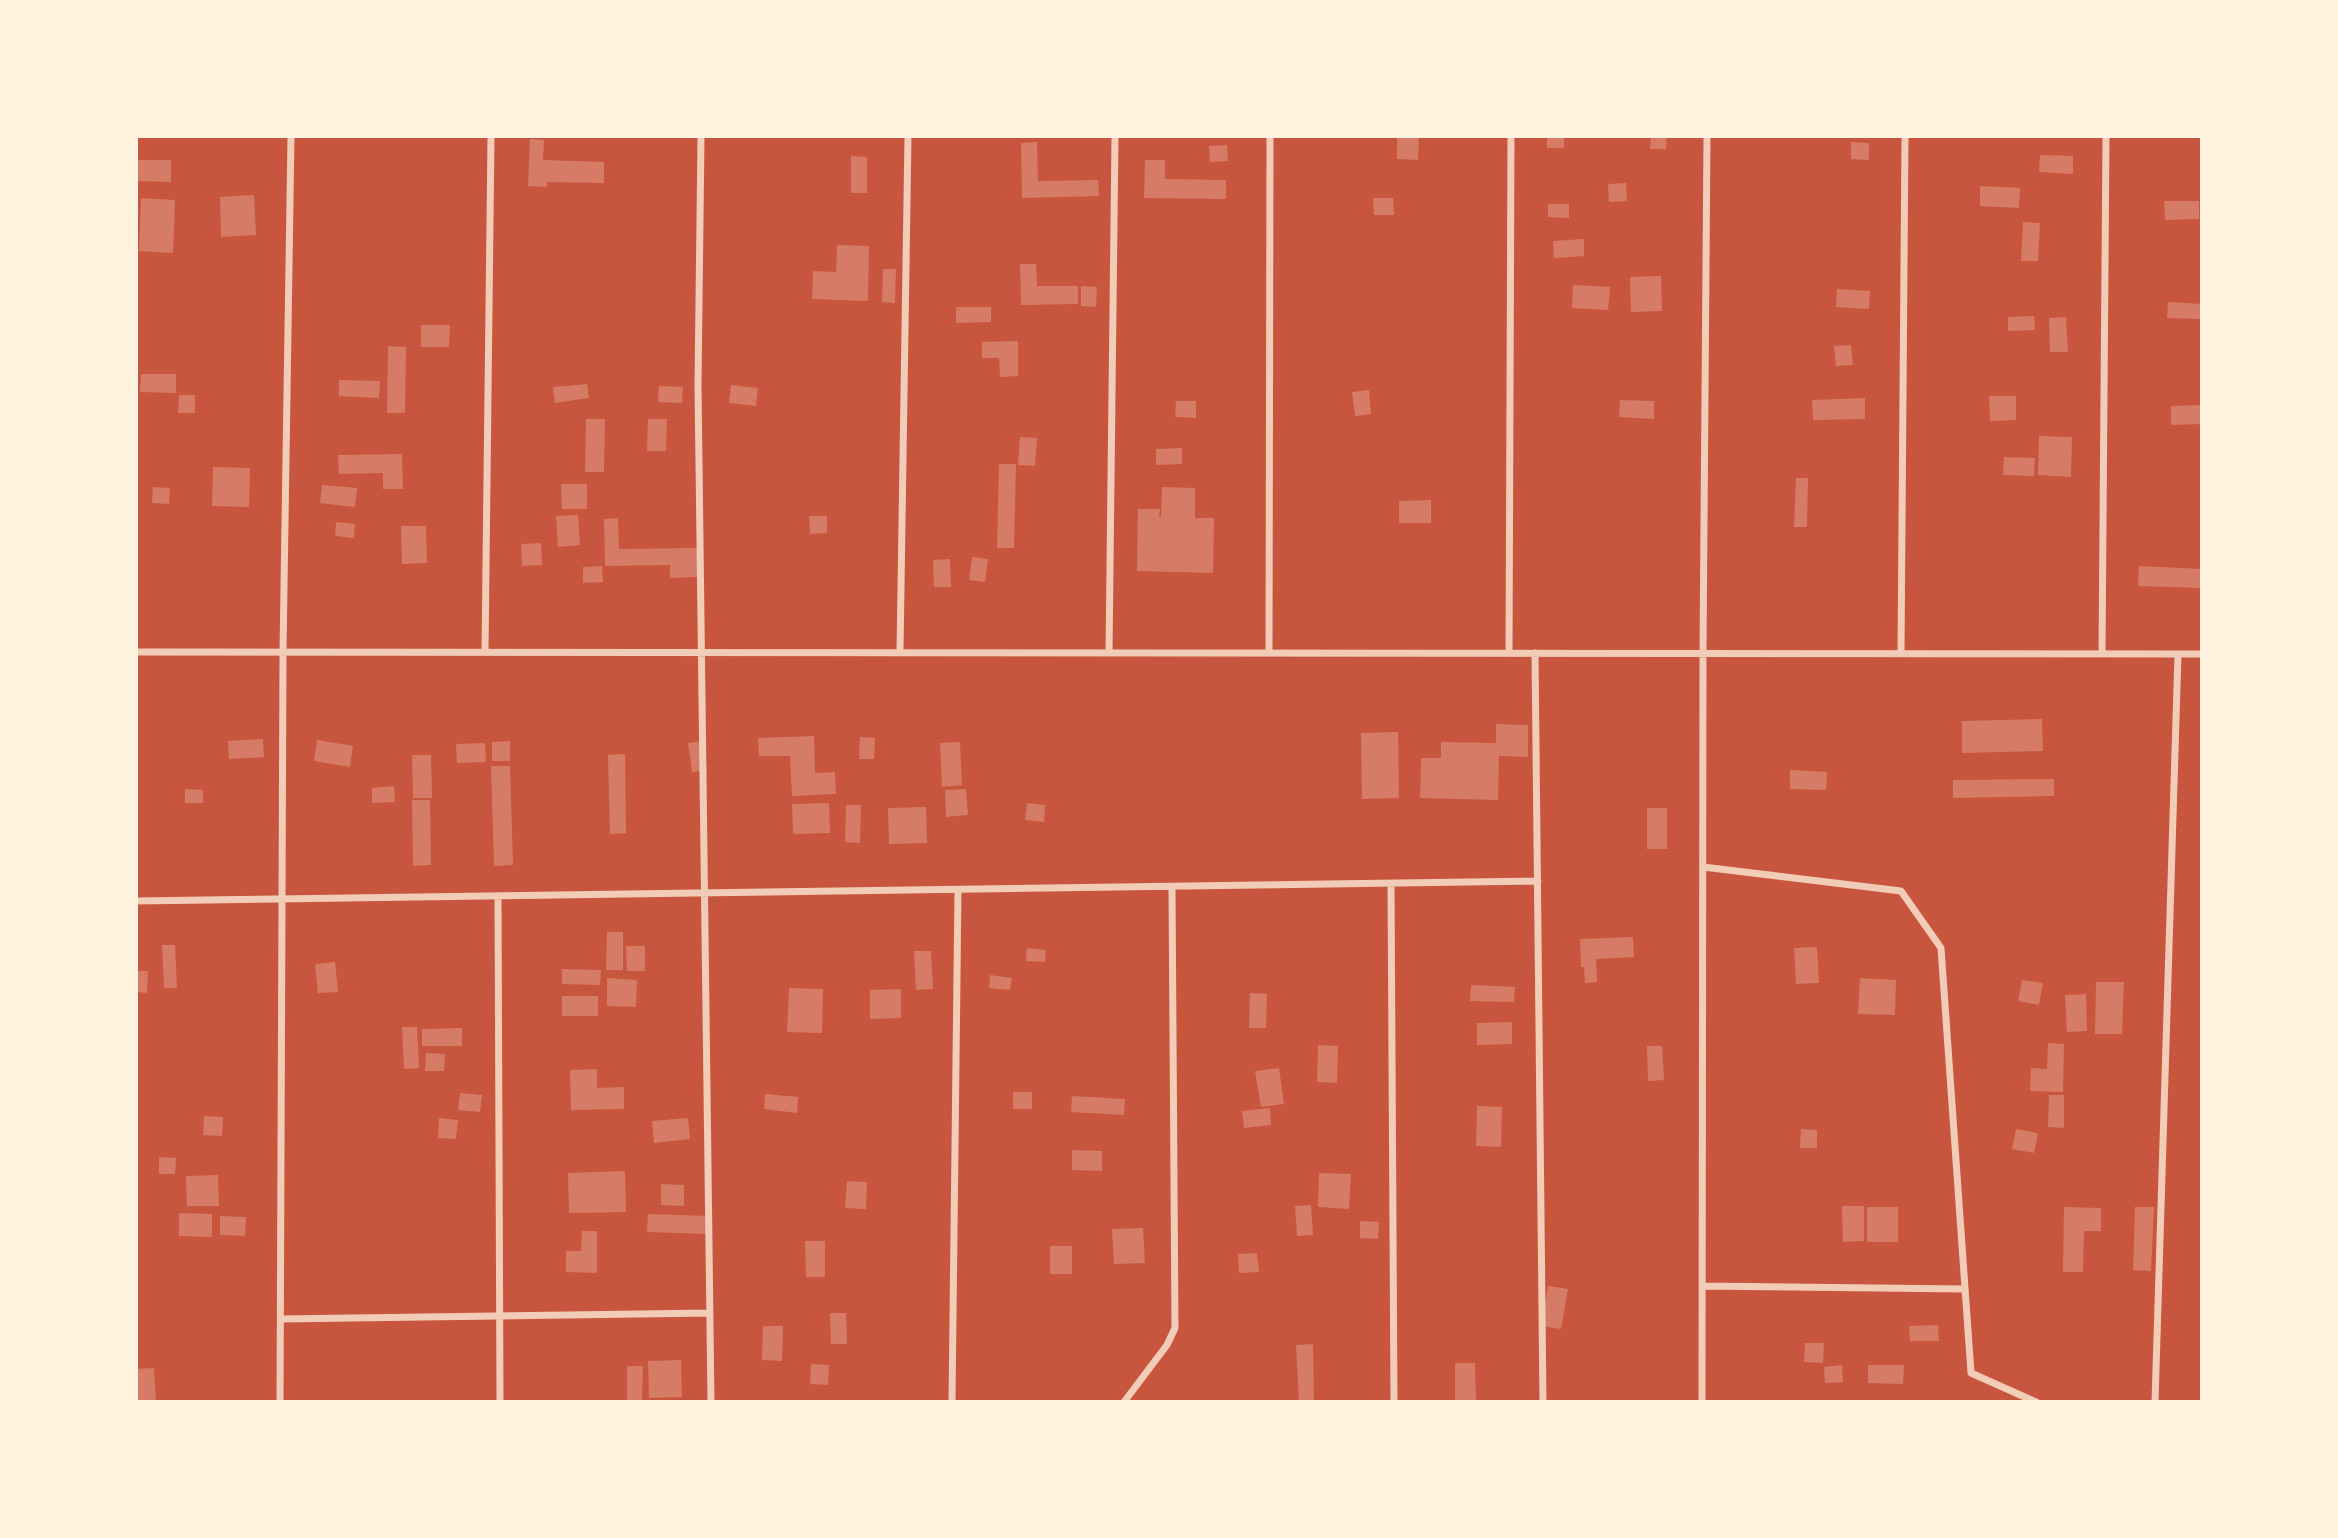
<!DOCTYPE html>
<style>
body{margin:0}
#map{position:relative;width:2338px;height:1538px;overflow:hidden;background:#c8553d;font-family:Figtree,sans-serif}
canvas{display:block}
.frame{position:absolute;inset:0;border:138px solid #fff3e0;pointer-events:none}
</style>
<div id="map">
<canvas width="2338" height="1538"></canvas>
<div class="frame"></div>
</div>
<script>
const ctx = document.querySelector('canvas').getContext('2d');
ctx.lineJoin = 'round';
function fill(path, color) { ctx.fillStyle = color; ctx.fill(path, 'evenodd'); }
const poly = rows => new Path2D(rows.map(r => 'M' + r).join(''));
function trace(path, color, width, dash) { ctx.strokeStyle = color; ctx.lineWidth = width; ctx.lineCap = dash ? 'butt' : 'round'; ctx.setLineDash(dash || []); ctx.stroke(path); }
const building = poly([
 [1397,136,1419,136,1418,160,1397,159],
 [1547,136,1564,136,1564,148,1547,148],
 [1651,136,1667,136,1666,149,1650,149],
 [530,139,544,140,543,160,604,162,604,183,547,182,547,187,528,186],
 [1037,142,1038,181,1098,180,1099,196,1022,198,1021,143],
 [1851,142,1869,143,1869,160,1851,159],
 [1227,145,1228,161,1210,162,1209,146],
 [2040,155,2073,156,2073,174,2039,172],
 [851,156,867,157,867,193,851,193],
 [136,160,171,160,171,182,136,181],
 [1145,160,1165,160,1165,179,1226,180,1226,199,1144,198],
 [1626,183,1627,201,1609,202,1608,184],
 [1980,186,2020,188,2019,208,1980,206],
 [254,195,256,235,221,237,220,197],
 [141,198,175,200,173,253,139,251],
 [1373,198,1393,198,1394,215,1374,215],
 [2164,201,2199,201,2199,219,2165,220],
 [1548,204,1569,204,1569,218,1548,217],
 [2023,222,2040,223,2038,261,2021,261],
 [1584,239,1584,256,1554,258,1553,241],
 [837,245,869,246,868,301,812,299,813,271,836,272],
 [1020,264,1036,264,1037,286,1078,286,1078,304,1021,305],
 [883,269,896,269,895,303,882,302],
 [1661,276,1662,311,1631,312,1630,277],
 [1573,285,1610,287,1608,310,1572,308],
 [1081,286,1097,287,1096,307,1081,306],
 [1837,289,1870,291,1869,309,1836,307],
 [2168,302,2202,304,2202,319,2167,318],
 [956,307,991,307,991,322,956,323],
 [2034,316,2035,330,2008,331,2008,317],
 [2066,317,2068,352,2050,352,2049,318],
 [421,325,450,325,449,347,421,347],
 [1018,341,1018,376,1000,377,999,358,982,358,982,342],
 [1851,345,1853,365,1836,366,1834,346],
 [388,346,406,347,405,413,387,413],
 [141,374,176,374,176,393,140,392],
 [339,380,380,381,379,398,339,396],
 [587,384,589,398,555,403,553,387],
 [731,385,758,388,756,406,729,403],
 [659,386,683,387,682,403,658,402],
 [1369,390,1371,414,1355,416,1352,392],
 [179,395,195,395,195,413,178,413],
 [1989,396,2016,396,2016,420,1990,421],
 [1865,398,1865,419,1813,420,1812,400],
 [1620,400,1654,401,1654,419,1619,417],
 [1176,401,1196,401,1196,418,1175,417],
 [2202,405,2202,424,2171,425,2171,406],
 [586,419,605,419,604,472,585,472],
 [648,419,667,419,666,451,647,451],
 [2039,436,2072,437,2071,477,2038,475],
 [1020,437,1037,438,1035,466,1018,465],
 [1182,448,1182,464,1156,465,1156,449],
 [402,454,403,489,383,489,383,473,339,474,338,455],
 [2004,457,2035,458,2034,476,2003,475],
 [999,464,1016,464,1014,548,997,548],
 [213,467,250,468,249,507,212,506],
 [1796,478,1808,478,1807,527,1794,527],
 [561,484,587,484,587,509,562,509],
 [322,485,357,488,355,507,320,503],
 [153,487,170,488,169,504,152,503],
 [1162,487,1195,488,1195,518,1214,518,1213,573,1137,571,1138,509,1160,509,1159,517,1161,517],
 [1431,500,1431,523,1399,523,1399,501],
 [578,515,580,545,558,547,556,516],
 [809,516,827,516,827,533,810,534],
 [618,518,619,549,697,548,697,577,670,578,670,565,605,566,604,519],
 [336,522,355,524,354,538,335,536],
 [401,526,426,526,427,563,402,564],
 [541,543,542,565,522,566,521,544],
 [972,557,988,559,985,582,969,580],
 [950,559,951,587,934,587,933,560],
 [602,566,603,582,583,583,583,567],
 [2139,566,2202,569,2202,588,2138,586],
 [2042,719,2043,751,1962,753,1962,721],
 [1496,724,1528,725,1528,757,1499,756,1498,800,1420,798,1421,758,1441,758,1441,742,1496,743],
 [1398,732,1399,798,1362,799,1361,733],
 [814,736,815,773,835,772,836,794,792,796,790,756,759,756,758,738],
 [860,737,875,738,874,759,859,759],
 [263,739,264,757,229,759,228,741],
 [317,740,353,746,350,767,314,761],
 [510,741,510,761,492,761,492,742],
 [703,741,707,770,692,772,688,743],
 [960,742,962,785,942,787,940,743],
 [485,743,486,762,457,763,456,744],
 [625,754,626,833,610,834,608,755],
 [412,755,431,755,432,798,413,798],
 [491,766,510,766,513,865,494,866],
 [1790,770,1827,772,1826,790,1790,789],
 [2054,779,2054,796,1953,798,1953,780],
 [394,786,395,802,372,803,372,788],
 [185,789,203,790,203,803,185,803],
 [966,789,968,815,946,817,945,790],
 [412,800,430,800,431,865,413,866],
 [829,803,830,833,793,834,792,804],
 [1027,803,1045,805,1044,822,1025,820],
 [846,805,861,805,860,843,845,842],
 [926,807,927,843,889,844,888,808],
 [1647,808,1667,808,1667,849,1647,849],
 [607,932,623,932,623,970,606,970],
 [1633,937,1634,957,1596,959,1597,982,1585,983,1584,967,1581,967,1580,939],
 [162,945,175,945,177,988,164,988],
 [626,946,645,946,645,971,627,971],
 [1817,947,1819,983,1796,984,1794,948],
 [1027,948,1046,950,1045,962,1026,961],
 [914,951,931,951,933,989,916,990],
 [335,962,338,992,318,993,315,964],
 [562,969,601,970,600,985,562,984],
 [136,971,148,971,147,993,136,992],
 [990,975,1012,978,1010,990,989,988],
 [607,978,637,980,636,1007,607,1006],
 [1860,978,1896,980,1895,1015,1858,1014],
 [2022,980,2043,983,2039,1005,2018,1001],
 [2096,982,2124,982,2122,1034,2095,1034],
 [1471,985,1515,987,1514,1002,1470,1001],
 [789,988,823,989,822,1033,787,1032],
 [901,989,901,1018,870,1019,870,990],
 [1250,993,1267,994,1266,1028,1249,1028],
 [2086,994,2087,1031,2067,1032,2065,995],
 [562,996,598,996,598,1016,562,1016],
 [1512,1022,1512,1044,1477,1045,1477,1023],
 [402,1027,417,1027,419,1068,404,1069],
 [462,1028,462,1046,422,1046,422,1029],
 [2048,1043,2064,1044,2063,1092,2030,1091,2031,1068,2047,1069],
 [1318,1045,1338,1046,1337,1083,1317,1082],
 [1647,1046,1662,1046,1664,1080,1648,1081],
 [426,1053,445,1054,444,1071,425,1071],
 [1279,1068,1284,1104,1261,1107,1255,1071],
 [597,1069,597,1088,624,1087,624,1109,571,1110,570,1070],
 [1013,1092,1032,1092,1032,1109,1013,1109],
 [460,1093,482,1095,480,1112,458,1110],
 [765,1094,798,1097,797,1113,764,1109],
 [2049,1095,2064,1095,2064,1128,2048,1127],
 [1072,1096,1125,1099,1124,1115,1071,1112],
 [1477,1106,1502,1107,1501,1147,1476,1146],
 [1270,1108,1271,1125,1244,1128,1242,1111],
 [204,1116,223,1117,222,1136,203,1135],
 [439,1118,458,1120,456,1139,438,1138],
 [688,1118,690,1139,654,1143,652,1121],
 [1801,1129,1817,1130,1817,1148,1800,1148],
 [2016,1129,2038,1133,2034,1153,2012,1149],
 [1072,1150,1102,1151,1102,1171,1072,1170],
 [159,1157,176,1158,175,1174,159,1174],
 [625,1171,626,1212,569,1213,568,1173],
 [1319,1173,1351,1174,1349,1209,1318,1207],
 [218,1175,219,1206,187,1206,186,1176],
 [847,1181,867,1182,866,1209,845,1208],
 [661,1184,684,1185,684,1206,661,1205],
 [1311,1205,1313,1235,1297,1236,1295,1206],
 [1842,1206,1864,1206,1864,1241,1843,1242],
 [1867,1207,1898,1207,1898,1242,1867,1242],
 [2064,1207,2101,1208,2101,1231,2084,1231,2083,1272,2063,1272],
 [2135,1207,2154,1207,2151,1271,2133,1270],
 [179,1213,212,1214,212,1237,179,1236],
 [648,1214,709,1216,708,1234,647,1232],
 [220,1216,246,1217,245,1236,220,1235],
 [1360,1221,1379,1222,1378,1239,1360,1238],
 [1143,1228,1145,1263,1114,1264,1112,1229],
 [582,1231,597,1231,597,1273,566,1272,566,1251,581,1251],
 [805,1241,825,1241,825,1277,806,1277],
 [1050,1246,1072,1246,1072,1274,1050,1274],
 [1257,1253,1259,1272,1239,1273,1238,1254],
 [1548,1286,1568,1289,1561,1329,1542,1326],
 [830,1313,846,1313,847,1344,831,1344],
 [1938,1325,1939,1341,1910,1341,1909,1326],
 [763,1326,783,1326,782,1361,762,1360],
 [1805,1343,1824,1343,1823,1363,1804,1362],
 [1313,1344,1314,1402,1299,1402,1296,1345],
 [681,1360,682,1397,649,1398,648,1361],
 [1455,1363,1475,1363,1476,1400,1455,1400],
 [811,1364,829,1365,828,1385,810,1384],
 [1842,1365,1843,1382,1825,1383,1824,1367],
 [1868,1365,1904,1365,1903,1384,1868,1383],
 [627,1366,643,1366,642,1402,627,1402],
 [154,1368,156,1402,136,1402,136,1369]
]);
const minor = poly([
 [701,136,698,385,711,1402],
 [136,652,2202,654],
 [485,652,491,136],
 [900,652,908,136],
 [1109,653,1115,136],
 [1269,653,1270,136],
 [1509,653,1511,136],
 [1535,653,1543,1402],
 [1901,653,1905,136],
 [2102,654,2106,136],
 [1703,867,1901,891,1941,948,1971,1373,2036,1402],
 [1391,884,1394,1402],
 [498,896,500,1402],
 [136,901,1538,881],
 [1702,1286,1965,1289],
 [281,1319,710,1313],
 [280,1402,283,652,291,136],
 [952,1402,958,890],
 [1124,1402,1167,1345,1175,1328,1172,887],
 [1702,1402,1703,653,1707,136],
 [2155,1402,2178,654]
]);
fill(building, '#d67c66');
trace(minor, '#f1ccb7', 7);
</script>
